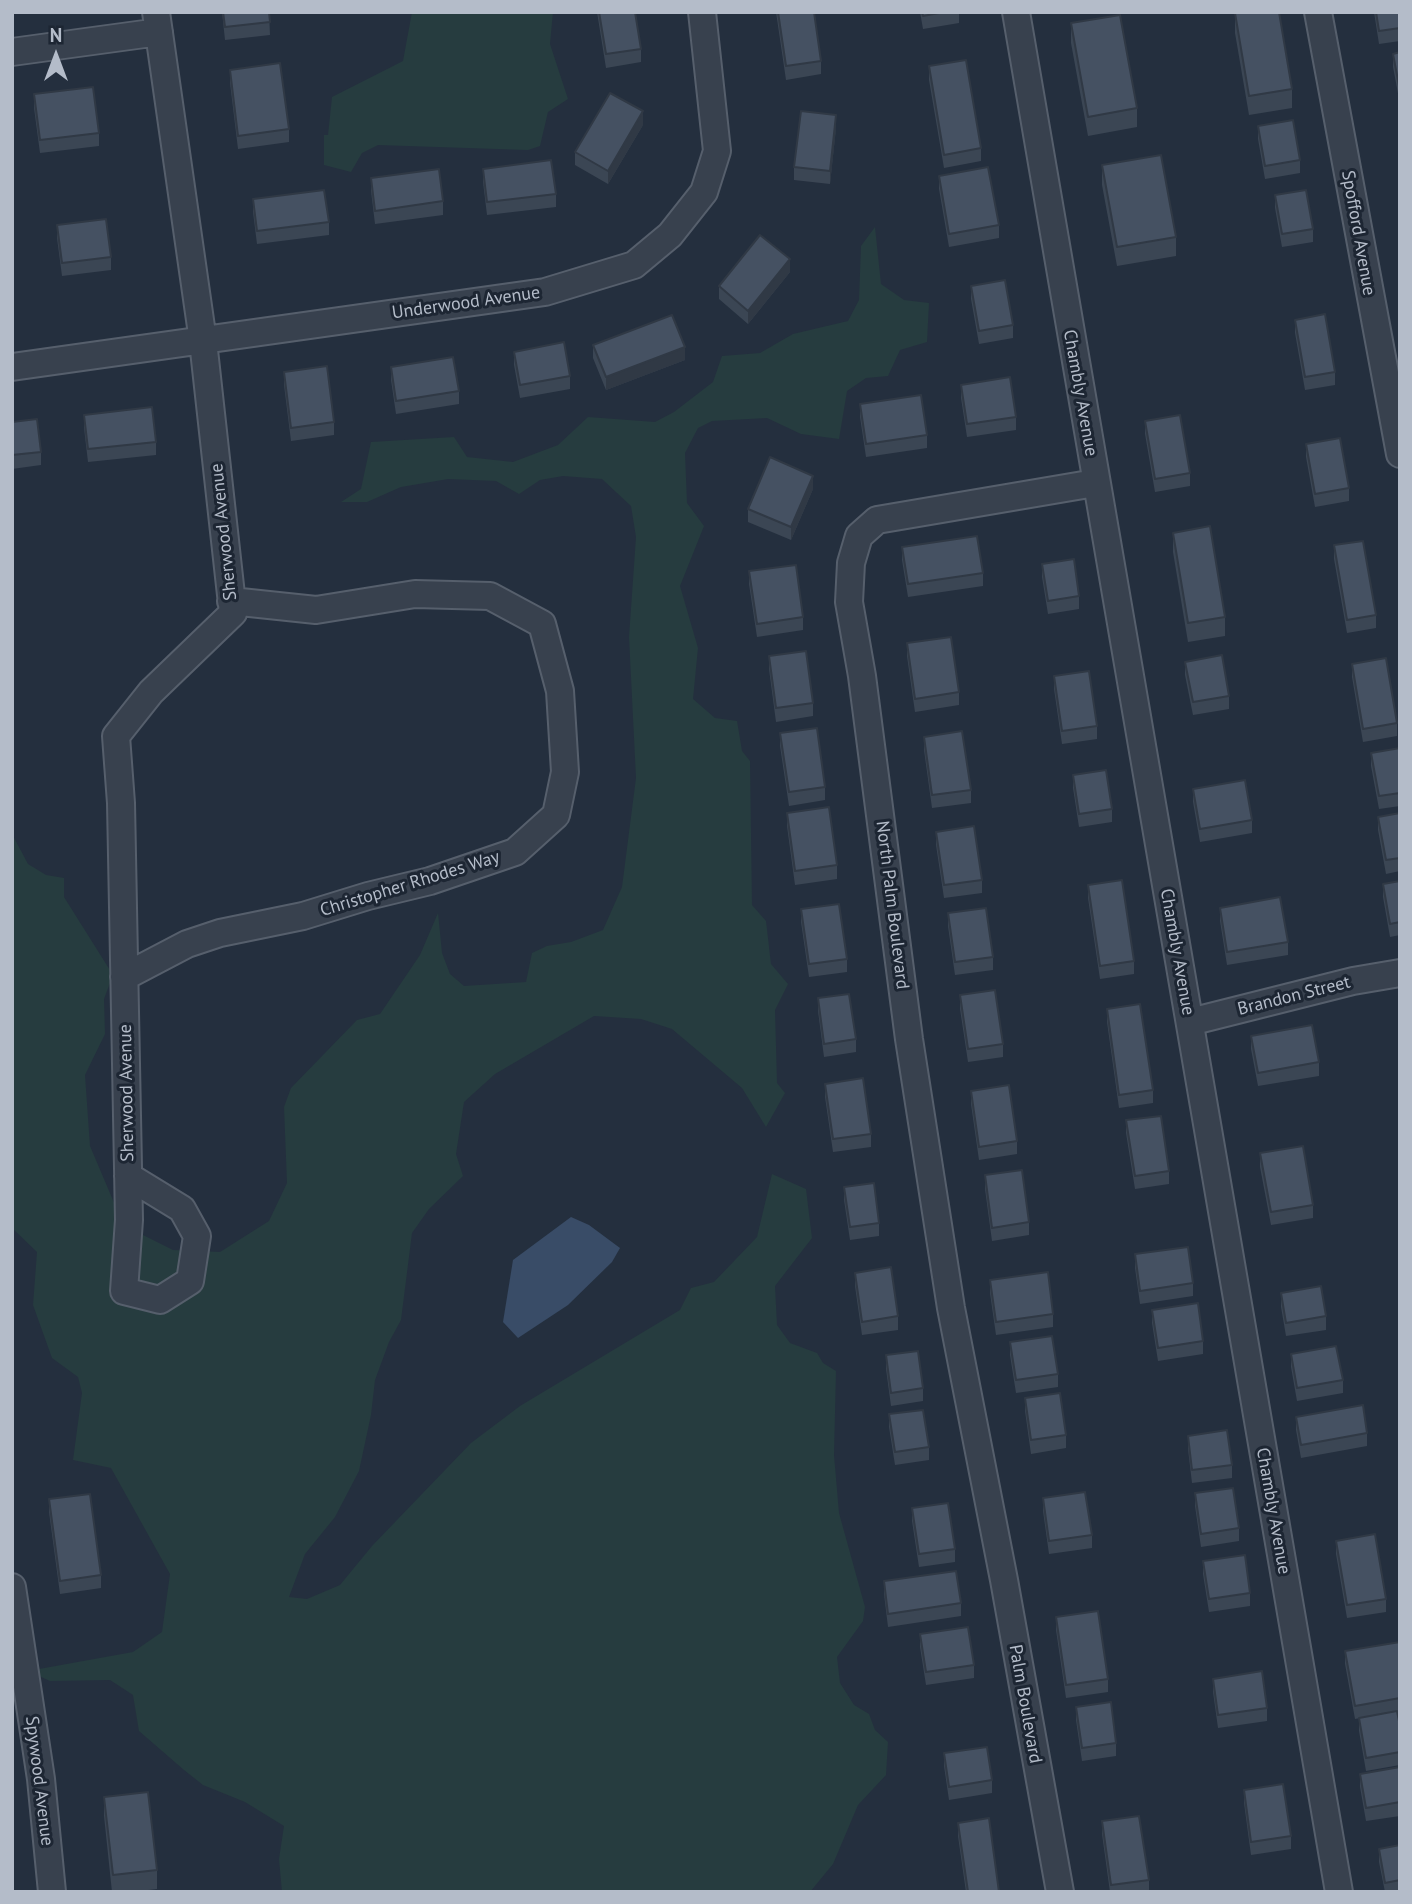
<!DOCTYPE html>
<style>
body{margin:0}
#map{position:relative;width:1412px;height:1904px;overflow:hidden;background:#242f3e;font-family:"PT Sans",sans-serif}
canvas{display:block}
.frame{position:absolute;inset:0;border:14px solid #b4bcc9;pointer-events:none}
.north{position:absolute;left:21px;top:21px;width:70px;height:70px;-webkit-text-stroke:5px #1d2633;paint-order:stroke;rotate:0deg;font-size:19px;font-weight:700;line-height:28px;text-align:center;color:#b4bcc9}
.north::after{content:'';display:block;margin:auto;width:24px;height:32px;background:#b4bcc9;clip-path:polygon(50% 0,100% 100%,50% 72%,0 100%)}
</style>
<div id="map">
<canvas width="1412" height="1904"></canvas>
<div class="frame"></div>
<div class="north">N</div>
</div>
<script>
const ctx = document.querySelector('canvas').getContext('2d');
ctx.lineJoin = 'round';
function fill(path, color) { ctx.fillStyle = color; ctx.fill(path, 'evenodd'); }
const poly = rows => new Path2D(rows.map(r => 'M' + r).join(''));
function trace(path, color, width, dash) { ctx.strokeStyle = color; ctx.lineWidth = width; ctx.lineCap = dash ? 'butt' : 'round'; ctx.setLineDash(dash || []); ctx.stroke(path); }
function write(font, color, halo, rows, align = 'center') {
  ctx.font = font + ' "PT Sans",sans-serif'; ctx.lineWidth = 6; ctx.setLineDash([]); ctx.textBaseline = 'middle'; ctx.strokeStyle = halo; ctx.fillStyle = color; for (const [text, x, y, turn = 0] of rows) {
    ctx.save(); ctx.translate(x, y); ctx.rotate((+turn || 0) * Math.PI / 180); ctx.textAlign = isNaN(turn) ? turn : align; if (halo) ctx.strokeText(text, 0, 0); ctx.fillText(text, 0, 0); ctx.restore();
  }
}
const green = poly([
 [412,12,553,12,550,44,568,99,548,112,540,146,528,150,378,145,362,153,351,172,324,165,324,135,328,135,332,97,403,61],
 [875,227,881,284,904,300,929,303,927,342,900,350,888,376,866,378,847,391,839,439,801,434,767,418,712,421,698,428,685,453,687,503,704,526,680,586,698,648,693,699,715,718,737,721,742,751,750,761,752,905,766,921,771,964,788,984,775,1010,777,1083,785,1093,766,1127,742,1088,672,1029,641,1019,594,1016,495,1074,464,1102,456,1154,463,1176,429,1209,412,1233,401,1320,389,1342,375,1380,371,1415,359,1471,335,1517,305,1554,289,1597,307,1599,340,1585,372,1546,471,1443,520,1406,680,1310,691,1288,714,1282,757,1237,772,1174,806,1189,812,1238,775,1286,777,1325,790,1343,817,1353,823,1363,836,1371,834,1455,839,1513,865,1607,863,1621,837,1657,840,1683,854,1705,869,1714,875,1730,888,1742,886,1775,858,1805,833,1864,810,1892,282,1892,279,1859,284,1826,245,1802,203,1785,184,1770,139,1731,133,1695,110,1680,50,1681,28,1671,133,1652,162,1632,170,1574,111,1468,73,1460,82,1393,78,1377,52,1358,33,1305,37,1252,12,1228,12,834,28,864,46,875,64,878,64,897,113,975,104,999,105,1034,85,1075,90,1146,115,1205,143,1235,173,1250,220,1252,269,1221,287,1183,284,1107,291,1088,357,1020,380,1014,420,955,438,913,442,953,450,974,464,986,526,982,532,953,547,946,571,942,603,930,622,887,636,778,629,637,636,537,631,506,602,479,563,476,540,480,519,494,496,481,448,479,401,487,367,502,341,502,361,489,371,442,454,437,467,457,513,462,558,445,588,417,655,422,674,412,713,382,722,356,760,353,793,334,848,321,859,300,861,246]
]);
const water = poly([
 [571,1217,589,1225,620,1248,612,1262,568,1305,518,1338,503,1322,513,1260]
]);
const street = poly([
 [1016,12,1339,1892],
 [1318,12,1400,454],
 [12,52,159,32],
 [12,367,545,292,634,265,670,235,704,192,717,151,702,12],
 [124,977,187,944,220,933,303,916,368,896,430,881,515,852,556,815,565,772,560,691,542,624,490,596,415,594,316,610,231,601],
 [1190,1022,1353,981,1400,973],
 [128,1176,182,1209,197,1236,190,1281,160,1300,124,1291,129,1220,121,803,116,736,151,692,233,613,203,341,156,12],
 [12,1587,41,1779,52,1892],
 [1060,1892,1004,1580,951,1308,909,1039,862,676,849,602,851,563,859,536,877,520,1095,483]
]);
const wall = poly([
 [222,12,269,12,270,35,225,40],
 [597,12,635,12,641,49,641,62,606,68],
 [776,12,814,12,821,61,821,74,786,80],
 [920,12,959,12,959,23,923,29],
 [1374,12,1400,12,1400,41,1379,44],
 [1235,13,1292,89,1292,108,1249,115,1235,33],
 [1071,23,1137,108,1137,127,1088,136,1071,43],
 [1400,52,1400,104,1393,67,1393,54],
 [929,66,981,148,981,161,944,168,929,80],
 [230,70,289,129,289,142,238,149,230,83],
 [34,94,99,133,99,146,40,153,34,108],
 [643,125,608,184,575,165,575,152],
 [1258,126,1300,160,1300,173,1265,179,1258,139],
 [836,128,830,184,794,180,794,167],
 [1102,165,1176,237,1176,256,1117,266,1102,185],
 [483,169,556,194,556,207,487,215,483,182],
 [939,176,999,225,999,238,949,247,939,189],
 [371,178,443,201,443,215,375,224,371,191],
 [1275,195,1313,229,1313,242,1282,247,1275,208],
 [253,199,329,222,329,235,257,244,253,212],
 [57,225,111,257,111,270,62,276,57,238],
 [12,261,14,275,14,288,12,289],
 [790,272,748,324,719,299,719,286],
 [971,286,1013,325,1013,338,979,344,971,299],
 [1295,320,1335,372,1335,385,1305,390,1295,333],
 [593,345,685,360,606,390,593,358],
 [514,352,570,376,570,389,520,398,514,365],
 [391,367,459,391,459,404,396,414,391,380],
 [284,372,334,422,334,435,291,441,284,385],
 [961,385,1016,417,1016,430,967,437,961,398],
 [860,404,927,435,927,448,866,457,860,417],
 [84,415,156,442,156,455,88,462,84,428],
 [1145,421,1190,473,1190,486,1155,492,1145,434],
 [12,422,41,452,41,465,12,469],
 [1306,444,1349,488,1349,501,1315,507,1306,457],
 [813,489,791,540,748,522,748,509],
 [1173,533,1225,617,1225,636,1188,642,1173,552],
 [1334,545,1376,615,1376,628,1347,633,1334,559],
 [902,547,983,573,983,586,908,597,902,560],
 [1042,564,1079,596,1079,609,1048,614,1042,577],
 [749,571,803,617,803,630,757,637,749,584],
 [907,643,959,692,959,705,915,712,907,656],
 [769,656,813,703,813,716,776,722,769,669],
 [1185,662,1229,696,1229,709,1193,715,1185,675],
 [1352,664,1397,723,1397,736,1363,742,1352,677],
 [1054,676,1097,726,1097,739,1062,744,1054,689],
 [780,733,825,787,825,800,789,806,780,746],
 [924,737,971,790,971,803,932,808,924,750],
 [1400,748,1400,806,1379,809,1371,766,1371,753],
 [1073,775,1112,809,1112,822,1079,827,1073,788],
 [1193,789,1252,820,1252,833,1200,842,1193,802],
 [787,813,837,865,837,879,795,885,787,826],
 [1400,813,1400,871,1386,874,1378,830,1378,817],
 [936,832,982,880,982,893,944,898,936,845],
 [1400,881,1400,935,1390,937,1383,897,1383,884],
 [1088,885,1134,961,1134,974,1100,979,1088,898],
 [1220,908,1288,942,1288,955,1227,965,1220,921],
 [801,909,847,959,847,972,809,977,801,922],
 [948,913,993,957,993,970,955,975,948,926],
 [960,995,1003,1044,1003,1057,968,1062,960,1009],
 [818,998,856,1039,856,1052,824,1057,818,1011],
 [1107,1009,1153,1090,1153,1103,1119,1108,1107,1022],
 [1251,1036,1319,1062,1319,1076,1258,1086,1251,1049],
 [825,1084,871,1134,871,1147,833,1152,825,1097],
 [971,1091,1017,1141,1017,1154,979,1160,971,1104],
 [1126,1120,1169,1171,1169,1184,1135,1189,1126,1133],
 [1260,1153,1313,1205,1313,1218,1271,1225,1260,1167],
 [985,1175,1029,1222,1029,1235,992,1241,985,1189],
 [844,1187,879,1223,879,1236,850,1240,844,1200],
 [1135,1254,1193,1283,1193,1296,1140,1304,1135,1268],
 [855,1273,898,1316,898,1330,862,1335,855,1286],
 [990,1280,1053,1314,1053,1327,996,1335,990,1293],
 [1281,1293,1326,1316,1326,1330,1286,1336,1281,1307],
 [1152,1310,1203,1341,1203,1354,1158,1361,1152,1323],
 [1010,1342,1058,1374,1058,1387,1016,1393,1010,1355],
 [1291,1354,1343,1380,1343,1393,1297,1401,1291,1367],
 [886,1355,923,1388,923,1401,891,1406,886,1369],
 [1025,1398,1066,1435,1066,1448,1031,1454,1025,1411],
 [889,1414,929,1447,929,1460,895,1465,889,1427],
 [1296,1417,1367,1433,1367,1446,1301,1458,1296,1430],
 [1188,1436,1232,1465,1232,1478,1192,1483,1188,1449],
 [1195,1493,1239,1528,1239,1541,1201,1547,1195,1506],
 [1043,1498,1092,1535,1092,1548,1049,1554,1043,1511],
 [49,1499,101,1575,101,1588,60,1594,49,1512],
 [912,1508,955,1549,955,1562,919,1567,912,1521],
 [1336,1541,1386,1599,1386,1612,1347,1618,1336,1554],
 [1203,1561,1250,1593,1250,1606,1209,1612,1203,1574],
 [884,1581,961,1603,961,1616,888,1627,884,1594],
 [1056,1617,1108,1679,1108,1692,1066,1698,1056,1630],
 [920,1634,974,1665,974,1678,926,1685,920,1647],
 [1400,1642,1400,1711,1397,1712,1400,1726,1400,1765,1366,1771,1359,1731,1359,1718,1375,1715,1355,1719,1345,1664,1345,1651],
 [1213,1679,1267,1708,1267,1721,1218,1728,1213,1692],
 [1076,1707,1116,1743,1116,1756,1082,1761,1076,1720],
 [944,1753,992,1780,992,1793,949,1800,944,1766],
 [1400,1767,1400,1816,1366,1821,1360,1787,1360,1774],
 [1244,1790,1291,1836,1291,1849,1251,1855,1244,1803],
 [104,1797,157,1870,157,1889,132,1892,112,1892,104,1816],
 [1102,1821,1149,1880,1149,1892,1110,1892,1102,1834],
 [958,1823,999,1892,966,1892,958,1836],
 [1400,1845,1400,1892,1385,1892,1379,1862,1379,1849]
]);
const shadedWall = poly([
 [643,111,643,125,608,184,608,171],
 [836,115,836,128,830,184,830,171],
 [790,259,790,272,748,324,748,311],
 [685,347,685,360,606,390,606,377],
 [813,476,813,489,791,540,791,527]
]);
const building = poly([
 [223,12,269,12,270,22,225,27,223,12],
 [599,12,635,12,641,49,606,54,599,12],
 [778,12,814,12,821,61,786,66,778,12],
 [922,12,944,12,923,16,922,12],
 [1241,12,1279,12,1292,89,1249,96,1235,13,1241,12],
 [1376,12,1400,12,1400,28,1379,31,1376,12],
 [1120,15,1137,108,1088,117,1071,23,1120,15],
 [1400,52,1400,91,1393,54,1400,52],
 [966,60,981,148,944,155,929,66,966,60],
 [280,63,289,129,238,136,230,70,280,63],
 [93,87,99,133,40,140,34,94,93,87],
 [610,93,643,111,608,171,575,152,610,93],
 [801,111,836,115,830,171,794,167,801,111],
 [1293,120,1300,160,1265,166,1258,126,1293,120],
 [1161,155,1176,237,1117,247,1102,165,1161,155],
 [551,160,556,194,487,202,483,169,551,160],
 [988,167,999,225,949,234,939,176,988,167],
 [439,169,443,201,375,211,371,178,439,169],
 [324,190,329,222,257,231,253,199,324,190],
 [1306,190,1313,229,1282,234,1275,195,1306,190],
 [106,219,111,257,62,263,57,225,106,219],
 [760,235,790,259,748,311,719,286,760,235],
 [1005,280,1013,325,979,331,971,286,1005,280],
 [1325,314,1335,372,1305,377,1295,320,1325,314],
 [672,315,685,347,606,377,593,345,672,315],
 [564,342,570,376,520,385,514,352,564,342],
 [453,357,459,391,396,401,391,367,453,357],
 [327,366,334,422,291,428,284,372,327,366],
 [1010,377,1016,417,967,424,961,385,1010,377],
 [921,395,927,435,866,444,860,404,921,395],
 [152,407,156,442,88,449,84,415,152,407],
 [1180,415,1190,473,1155,479,1145,421,1180,415],
 [37,419,41,452,12,455,12,422,37,419],
 [1340,438,1349,488,1315,494,1306,444,1340,438],
 [770,457,813,476,791,527,748,509,770,457],
 [1210,526,1225,617,1188,623,1173,533,1210,526],
 [977,536,983,573,908,584,902,547,977,536],
 [1363,541,1376,615,1347,620,1334,545,1363,541],
 [1074,559,1079,596,1048,601,1042,564,1074,559],
 [796,565,803,617,757,624,749,571,796,565],
 [951,637,959,692,915,699,907,643,951,637],
 [806,651,813,703,776,708,769,656,806,651],
 [1222,655,1229,696,1193,702,1185,662,1222,655],
 [1386,658,1397,723,1363,729,1352,664,1386,658],
 [1089,671,1097,726,1062,731,1054,676,1089,671],
 [817,728,825,787,789,792,780,733,817,728],
 [962,731,971,790,932,795,924,737,962,731],
 [1400,748,1400,793,1379,796,1371,753,1400,748],
 [1106,770,1112,809,1079,814,1073,775,1106,770],
 [1245,780,1252,820,1200,829,1193,789,1245,780],
 [829,807,837,865,795,871,787,813,829,807],
 [1400,813,1400,858,1386,860,1378,817,1400,813],
 [974,826,982,880,944,885,936,832,974,826],
 [1122,880,1134,961,1100,966,1088,885,1122,880],
 [1400,881,1400,922,1390,924,1383,884,1400,881],
 [1280,897,1288,942,1227,952,1220,908,1280,897],
 [839,904,847,959,809,964,801,909,839,904],
 [986,908,993,957,955,962,948,913,986,908],
 [995,990,1003,1044,968,1049,960,995,995,990],
 [849,994,856,1039,824,1044,818,998,849,994],
 [1140,1004,1153,1090,1119,1095,1107,1009,1140,1004],
 [1312,1025,1319,1062,1258,1073,1251,1036,1312,1025],
 [863,1078,871,1134,833,1139,825,1084,863,1078],
 [1009,1085,1017,1141,979,1147,971,1091,1009,1085],
 [1161,1116,1169,1171,1135,1176,1126,1120,1161,1116],
 [1303,1146,1313,1205,1271,1212,1260,1153,1303,1146],
 [1022,1170,1029,1222,992,1228,985,1175,1022,1170],
 [874,1183,879,1223,850,1227,844,1187,874,1183],
 [1188,1247,1193,1283,1140,1291,1135,1254,1188,1247],
 [891,1267,898,1316,862,1322,855,1273,891,1267],
 [1048,1272,1053,1314,996,1322,990,1280,1048,1272],
 [1321,1286,1326,1316,1286,1323,1281,1293,1321,1286],
 [1198,1303,1203,1341,1158,1348,1152,1310,1198,1303],
 [1052,1336,1058,1374,1016,1380,1010,1342,1052,1336],
 [1336,1346,1343,1380,1297,1388,1291,1354,1336,1346],
 [918,1351,923,1388,891,1393,886,1355,918,1351],
 [1060,1393,1066,1435,1031,1440,1025,1398,1060,1393],
 [1363,1405,1367,1433,1301,1445,1296,1417,1363,1405],
 [923,1410,929,1447,895,1452,889,1414,923,1410],
 [1227,1430,1232,1465,1192,1470,1188,1436,1227,1430],
 [1233,1488,1239,1528,1201,1534,1195,1493,1233,1488],
 [1085,1492,1092,1535,1049,1541,1043,1498,1085,1492],
 [90,1494,101,1575,60,1581,49,1499,90,1494],
 [948,1503,955,1549,919,1554,912,1508,948,1503],
 [1375,1534,1386,1599,1347,1605,1336,1541,1375,1534],
 [1245,1555,1250,1593,1209,1599,1203,1561,1245,1555],
 [956,1571,961,1603,888,1614,884,1581,956,1571],
 [1098,1611,1108,1679,1066,1685,1056,1617,1098,1611],
 [968,1627,974,1665,926,1672,920,1634,968,1627],
 [1400,1642,1400,1698,1355,1706,1345,1651,1400,1642],
 [1262,1671,1267,1708,1218,1715,1213,1679,1262,1671],
 [1111,1702,1116,1743,1082,1748,1076,1707,1111,1702],
 [1397,1711,1400,1726,1400,1752,1366,1758,1359,1718,1397,1711],
 [987,1747,992,1780,949,1787,944,1753,987,1747],
 [1400,1767,1400,1802,1366,1808,1360,1774,1400,1767],
 [1283,1784,1291,1836,1251,1842,1244,1790,1283,1784],
 [148,1792,157,1870,113,1875,104,1797,148,1792],
 [1139,1816,1149,1880,1111,1885,1102,1821,1139,1816],
 [989,1818,999,1892,968,1892,958,1823,989,1818],
 [1400,1845,1400,1880,1385,1883,1379,1849,1400,1845]
]);
const streetNames = [
 ["Spofford Avenue",1358,233,80],
 ["Underwood Avenue",466,303,-8],
 ["Chambly Avenue",1080,393,80],
 ["Sherwood Avenue",224,532,-96],
 ["Christopher Rhodes Way",410,884,-17],
 ["North Palm Boulevard",892,905,83],
 ["Chambly Avenue",1177,952,80],
 ["Brandon Street",1294,996,-14],
 ["Sherwood Avenue",127,1093,-91],
 ["Chambly Avenue",1273,1511,80],
 ["Palm Boulevard",1025,1704,80],
 ["Spywood Avenue",39,1781,83]
];
fill(green, '#263c3f');
fill(water, '#394c67');
trace(street, '#565f6c', 30);
trace(street, '#38414e', 26);
fill(wall, '#3b4654');
fill(shadedWall, '#303945');
fill(building, '#455162');
trace(building, '#303945', 2);
write('18px', '#b4bcc9', '#1d2633', streetNames);
</script>
